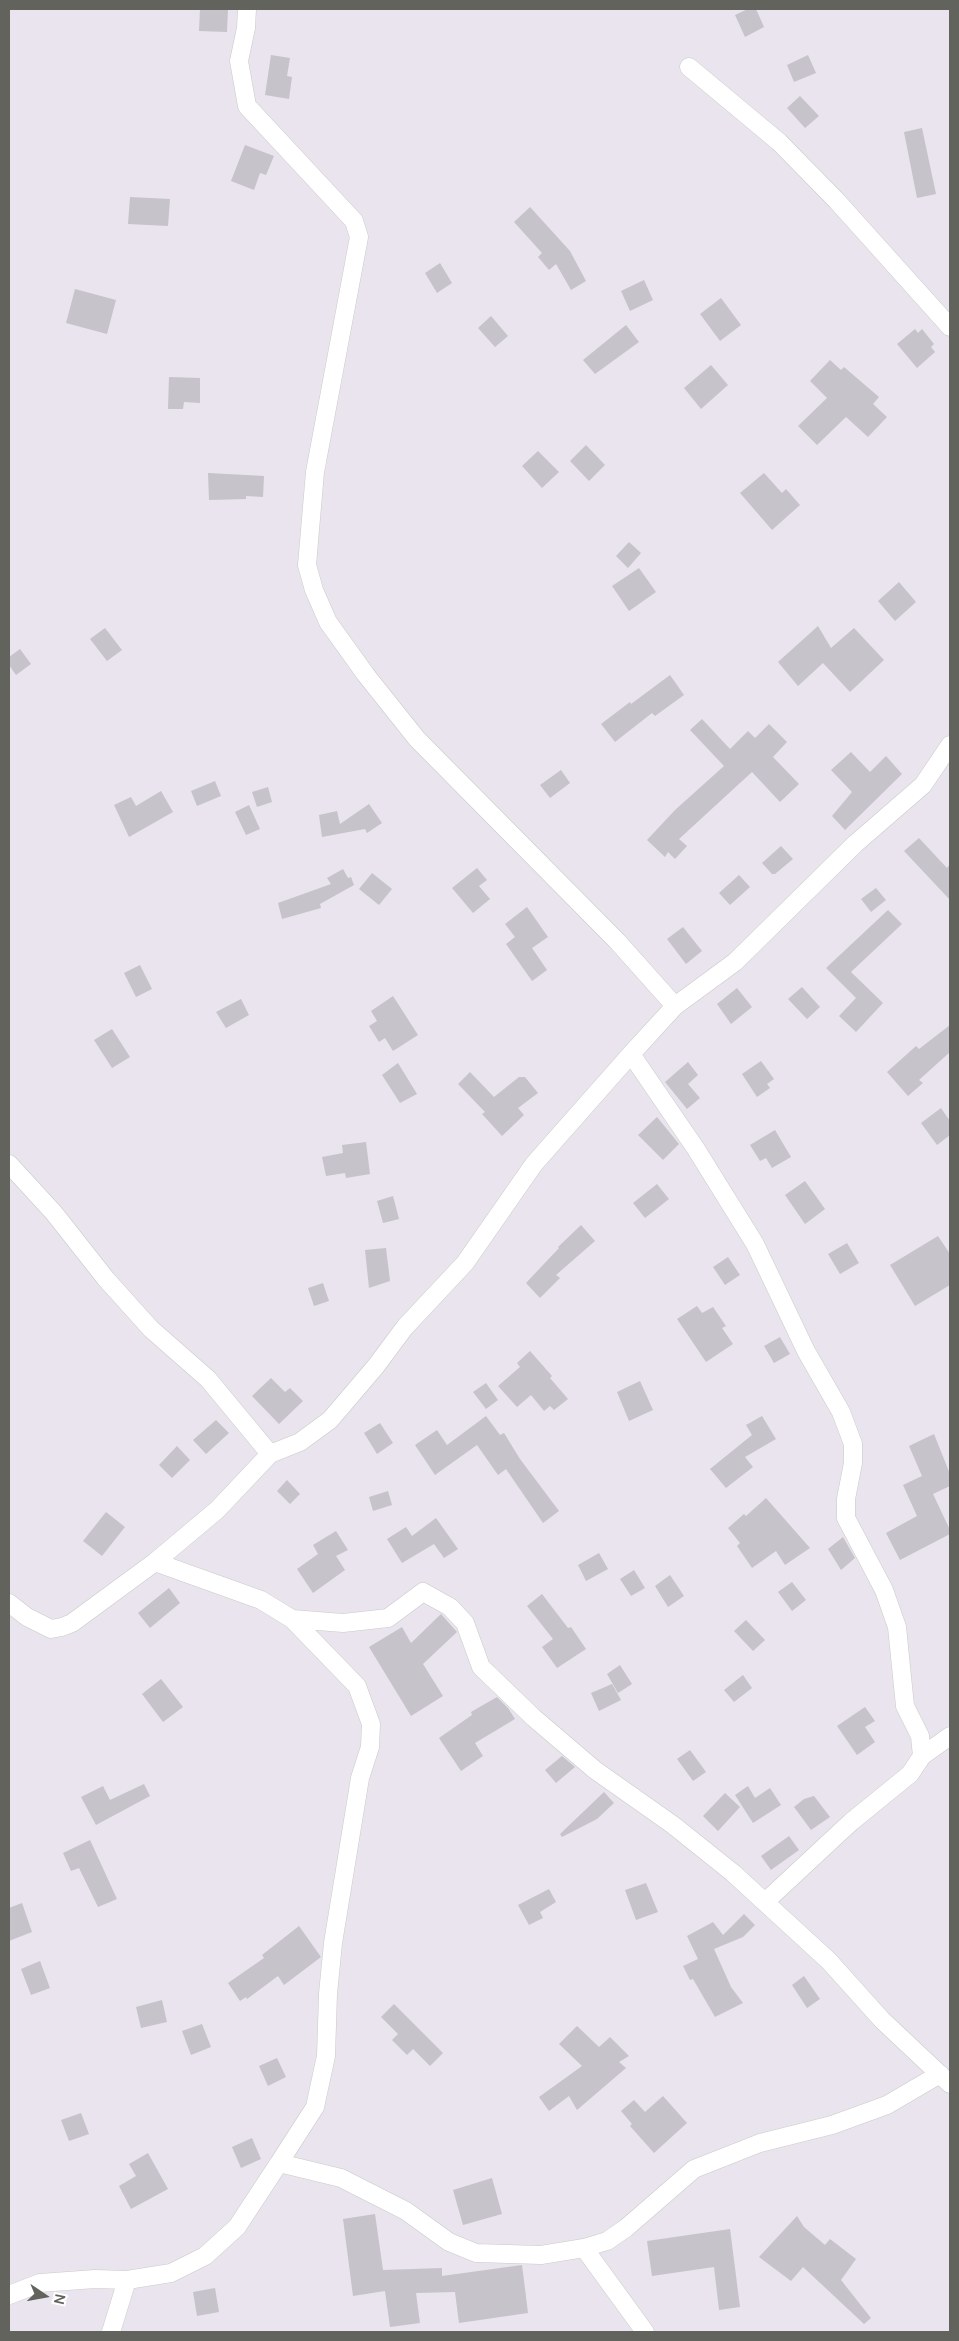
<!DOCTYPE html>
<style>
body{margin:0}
#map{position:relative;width:959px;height:2341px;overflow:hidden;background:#e9e4ed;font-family:Manrope,sans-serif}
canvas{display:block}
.frame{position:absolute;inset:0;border:10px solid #61635c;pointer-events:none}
.north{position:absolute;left:20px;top:2271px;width:50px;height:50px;-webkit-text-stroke:4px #fff;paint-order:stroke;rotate:102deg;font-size:14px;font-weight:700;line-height:20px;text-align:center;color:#61635c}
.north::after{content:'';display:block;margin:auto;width:18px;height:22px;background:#61635c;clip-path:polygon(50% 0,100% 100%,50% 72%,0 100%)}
</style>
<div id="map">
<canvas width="959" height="2341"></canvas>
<div class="frame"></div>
<div class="north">N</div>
</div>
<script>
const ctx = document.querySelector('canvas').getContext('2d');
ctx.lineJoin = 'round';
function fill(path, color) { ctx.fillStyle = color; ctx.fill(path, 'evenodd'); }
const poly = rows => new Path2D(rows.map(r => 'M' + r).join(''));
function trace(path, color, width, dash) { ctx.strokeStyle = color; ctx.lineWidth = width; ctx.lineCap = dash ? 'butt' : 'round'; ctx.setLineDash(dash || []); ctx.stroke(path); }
const building = poly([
 [200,9,228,9,227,32,199,31],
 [748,9,756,9,764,27,745,37,735,15],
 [271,55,290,58,287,76,292,77,289,99,265,95],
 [808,55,816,73,794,82,787,65],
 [800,96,819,116,805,128,787,108],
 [922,128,936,194,917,198,904,132],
 [245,145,274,156,266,175,260,173,254,190,231,181],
 [130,197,170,199,168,226,128,224],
 [530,207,570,251,586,281,571,290,556,264,549,270,538,257,542,253,514,222],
 [440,263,452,283,437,293,425,273],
 [644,280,653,300,630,311,621,291],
 [75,289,116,300,107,334,66,323],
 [721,298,741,325,720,341,700,314],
 [491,316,508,336,495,347,478,328],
 [626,325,639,342,595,374,583,360],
 [915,329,918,333,922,329,934,344,931,347,935,352,917,368,897,344],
 [830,360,841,370,844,367,879,397,873,404,887,417,868,437,846,417,817,445,798,426,827,398,810,381],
 [711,365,728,385,701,409,684,388],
 [169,377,200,378,200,403,184,402,183,409,168,409],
 [586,445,605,465,589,481,570,461],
 [538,451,559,472,542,488,522,466],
 [208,473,264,476,263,497,246,496,246,499,209,500],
 [764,473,782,493,786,489,800,505,772,530,740,493],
 [629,542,641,553,628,568,616,556],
 [639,568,656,592,629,611,612,586],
 [899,582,916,602,895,621,878,601],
 [818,626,831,648,854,628,884,660,850,692,823,663,798,686,778,662],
 [105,628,122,650,107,661,90,639],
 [20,649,31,664,16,675,9,665,9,657],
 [670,675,684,695,655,716,652,713,615,742,601,724,630,702,631,704],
 [702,719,730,749,748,731,755,738,769,724,787,742,773,757,799,784,780,802,752,772,679,839,687,846,675,859,668,852,665,857,647,840,675,810,724,766,690,730],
 [851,752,870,772,886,756,902,774,845,830,832,816,852,792,831,770],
 [561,770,570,783,550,798,540,785],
 [215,781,221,796,197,806,191,791],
 [268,787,272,802,257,807,252,792],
 [161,791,173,812,129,837,114,805,131,797,136,806],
 [369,804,382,823,367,833,365,829,322,837,319,815,337,811,340,824],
 [249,805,260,829,246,835,235,812],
 [919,838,947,868,950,864,950,900,904,851],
 [781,846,793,859,775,874,772,874,762,863],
 [477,868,487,880,479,886,490,899,473,913,452,888],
 [343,869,348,878,351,877,354,885,320,904,321,908,282,919,278,903,331,884,327,878],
 [372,873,392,889,379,905,359,889],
 [739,875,750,887,730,905,719,893],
 [876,888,886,900,871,912,861,899],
 [527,907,548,937,532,948,547,970,532,981,506,944,515,937,505,924],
 [888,910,902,924,851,972,883,1003,856,1032,839,1016,856,998,826,968],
 [683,927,702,951,686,964,667,939],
 [140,965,152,989,136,997,124,973],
 [802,987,820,1007,807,1019,788,999],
 [737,988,752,1007,731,1024,717,1004],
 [393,996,418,1035,393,1051,385,1038,379,1042,369,1026,377,1021,371,1011],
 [241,999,249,1015,226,1028,216,1012],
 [950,1025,950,1052,919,1080,923,1083,908,1096,887,1072,916,1046,919,1049],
 [112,1029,130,1057,112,1068,94,1040],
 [761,1061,774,1079,767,1084,770,1088,757,1097,742,1074],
 [688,1062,698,1075,688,1084,700,1098,687,1109,665,1082],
 [398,1063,417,1094,400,1103,382,1075],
 [470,1072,494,1097,519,1077,525,1077,538,1093,518,1108,524,1115,502,1136,482,1114,485,1112,458,1084],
 [941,1108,950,1121,950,1135,937,1145,921,1123],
 [657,1117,679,1144,663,1160,638,1135],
 [775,1130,791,1157,772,1168,766,1158,760,1161,750,1145],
 [366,1142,370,1174,346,1178,345,1173,326,1176,322,1157,343,1153,342,1145],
 [805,1181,825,1209,805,1224,785,1195],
 [657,1184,669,1199,645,1218,633,1203],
 [393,1196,399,1219,383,1223,377,1201],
 [581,1225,595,1241,556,1275,560,1278,540,1298,526,1283,559,1248,558,1247],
 [938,1236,950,1254,950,1285,915,1306,890,1265],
 [847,1243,859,1263,840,1274,828,1254],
 [386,1248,390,1281,369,1288,365,1250],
 [728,1257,740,1275,725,1285,713,1267],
 [323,1283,329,1301,314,1306,308,1288],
 [697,1306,702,1313,713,1307,726,1326,722,1328,733,1344,706,1362,677,1319],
 [780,1337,790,1354,774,1363,764,1346],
 [530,1351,552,1376,550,1378,568,1399,554,1410,550,1406,544,1411,531,1395,517,1407,498,1386,520,1367,517,1363],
 [271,1378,285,1392,290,1388,303,1401,279,1424,252,1396],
 [640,1381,653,1410,629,1421,617,1392],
 [486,1383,498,1400,486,1409,473,1392],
 [486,1416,500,1435,504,1433,520,1459,559,1511,543,1523,506,1469,498,1475,477,1445,435,1475,415,1445,437,1430,447,1445],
 [762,1416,776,1439,745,1457,753,1467,726,1488,710,1469,752,1435,746,1425],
 [216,1420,229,1433,206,1454,193,1440],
 [380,1423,393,1443,377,1454,364,1433],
 [934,1434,950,1474,950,1486,933,1494,950,1530,950,1534,900,1560,886,1533,917,1516,903,1485,922,1476,909,1446],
 [177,1446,190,1460,172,1478,159,1465],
 [287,1480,300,1494,290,1504,277,1491],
 [388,1491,392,1505,373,1511,369,1497],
 [766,1498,810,1548,785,1565,776,1551,752,1568,737,1546,740,1543,728,1528,744,1514,746,1516],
 [106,1512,125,1527,102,1556,83,1541],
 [436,1518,458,1549,444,1558,434,1544,402,1563,387,1539,406,1527,412,1536],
 [336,1531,348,1550,336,1556,345,1570,313,1593,297,1569,318,1554,313,1545],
 [843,1537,855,1558,841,1570,828,1549],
 [599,1553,608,1569,586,1581,578,1565],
 [634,1570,645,1588,631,1596,620,1579],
 [670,1575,684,1596,668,1607,655,1586],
 [792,1582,806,1600,792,1611,778,1592],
 [169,1588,180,1603,150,1628,138,1613],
 [542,1594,568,1628,571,1627,586,1649,557,1668,542,1647,553,1639,527,1606],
 [441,1614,457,1632,423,1664,443,1696,411,1716,369,1647,402,1627,411,1643],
 [746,1620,765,1640,753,1651,734,1631],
 [620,1665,632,1684,618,1693,607,1674],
 [743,1675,752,1688,734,1702,724,1690],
 [161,1679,183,1707,163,1722,142,1694],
 [612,1684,621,1700,599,1711,591,1693],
 [497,1697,508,1708,515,1719,475,1743,483,1756,461,1771,439,1738,472,1715,471,1712],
 [865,1707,875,1721,865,1727,875,1742,857,1755,837,1726],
 [690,1750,706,1772,693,1781,677,1759],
 [562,1756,575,1767,556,1783,545,1770],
 [144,1784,150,1796,96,1825,81,1797,103,1786,110,1800],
 [748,1786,755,1798,770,1788,781,1805,753,1823,735,1795],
 [604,1792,614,1803,597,1819,562,1837,560,1834],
 [725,1793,740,1807,718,1831,703,1816],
 [814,1796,830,1817,811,1830,794,1807,804,1799],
 [789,1836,799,1850,771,1870,761,1856],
 [90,1840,117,1899,98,1907,79,1868,71,1871,63,1853],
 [646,1883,658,1912,636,1920,625,1890],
 [549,1889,556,1902,540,1912,543,1918,529,1925,518,1905],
 [22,1903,32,1932,9,1941,9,1908],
 [744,1914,755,1925,743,1937,714,1949,731,1987,743,2003,715,2017,693,1979,690,1980,683,1966,698,1959,687,1936,713,1922,723,1935],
 [299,1926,321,1957,284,1985,278,1976,247,1999,246,1997,240,2001,228,1983,264,1958,262,1955],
 [40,1961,50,1988,31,1995,21,1969],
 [804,1976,820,1999,807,2008,792,1985],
 [162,2000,167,2022,141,2028,136,2007],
 [394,2004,443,2053,430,2066,413,2049,407,2055,392,2040,398,2034,381,2017],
 [202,2024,211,2047,191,2055,182,2031],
 [577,2026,599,2047,610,2037,629,2056,619,2062,626,2068,577,2110,569,2096,549,2111,539,2097,582,2066,559,2044],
 [277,2058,286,2077,268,2086,259,2066],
 [663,2096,687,2123,654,2153,630,2126,632,2124,621,2111,634,2100,645,2112],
 [81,2113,89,2134,69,2141,61,2120],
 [252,2138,261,2159,241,2168,232,2147],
 [148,2153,168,2189,131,2209,119,2186,136,2176,129,2164],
 [492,2178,502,2214,463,2225,453,2190],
 [375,2214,383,2270,442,2268,442,2276,522,2265,528,2313,459,2323,455,2292,416,2293,420,2323,390,2327,385,2291,353,2296,343,2219],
 [797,2216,804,2227,825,2245,830,2239,856,2259,841,2280,871,2318,864,2324,803,2267,791,2281,759,2257],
 [730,2229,740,2307,719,2310,714,2267,652,2276,647,2241],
 [215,2288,219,2312,197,2316,193,2292]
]);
const minor = poly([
 [247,9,246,28,239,61,247,106,354,221,359,237,315,472,307,565,314,590,328,622,366,675,417,739,617,941,675,1006],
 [689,67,779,142,836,200,950,327],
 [631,1054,696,1149,755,1244,806,1351,841,1412,853,1444,853,1463,846,1499,846,1518,884,1590,897,1627,905,1706,920,1736,922,1756,910,1774,851,1822,765,1902],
 [9,1164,54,1213,106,1279,151,1329,208,1379,270,1454],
 [155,1562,261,1600,292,1619,357,1686,371,1724,370,1747,360,1778,333,1943,328,1994,326,2056,315,2107,279,2163],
 [9,1603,27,1617,51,1629,62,1627,72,1623,155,1562,217,1510,270,1454,300,1442,330,1420,376,1366,405,1327,465,1263,534,1164,631,1054,675,1006,735,962,855,844,923,785,950,745],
 [292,1619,343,1623,388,1618,423,1592,450,1607,465,1623,481,1667,534,1718,595,1770,673,1825,733,1873,829,1961,882,2020,950,2084],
 [922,1756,950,1736],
 [584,2248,645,2332],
 [9,2295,40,2283,95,2279,127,2280,171,2273,205,2256,237,2227,279,2163,341,2178,406,2211,449,2242,476,2253,541,2255,584,2248,607,2241,626,2228,694,2169,760,2143,832,2125,887,2105,940,2074],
 [111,2332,127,2280]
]);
fill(building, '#c6c3cb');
trace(minor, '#c9cbc6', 19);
trace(minor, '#fff', 18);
</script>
